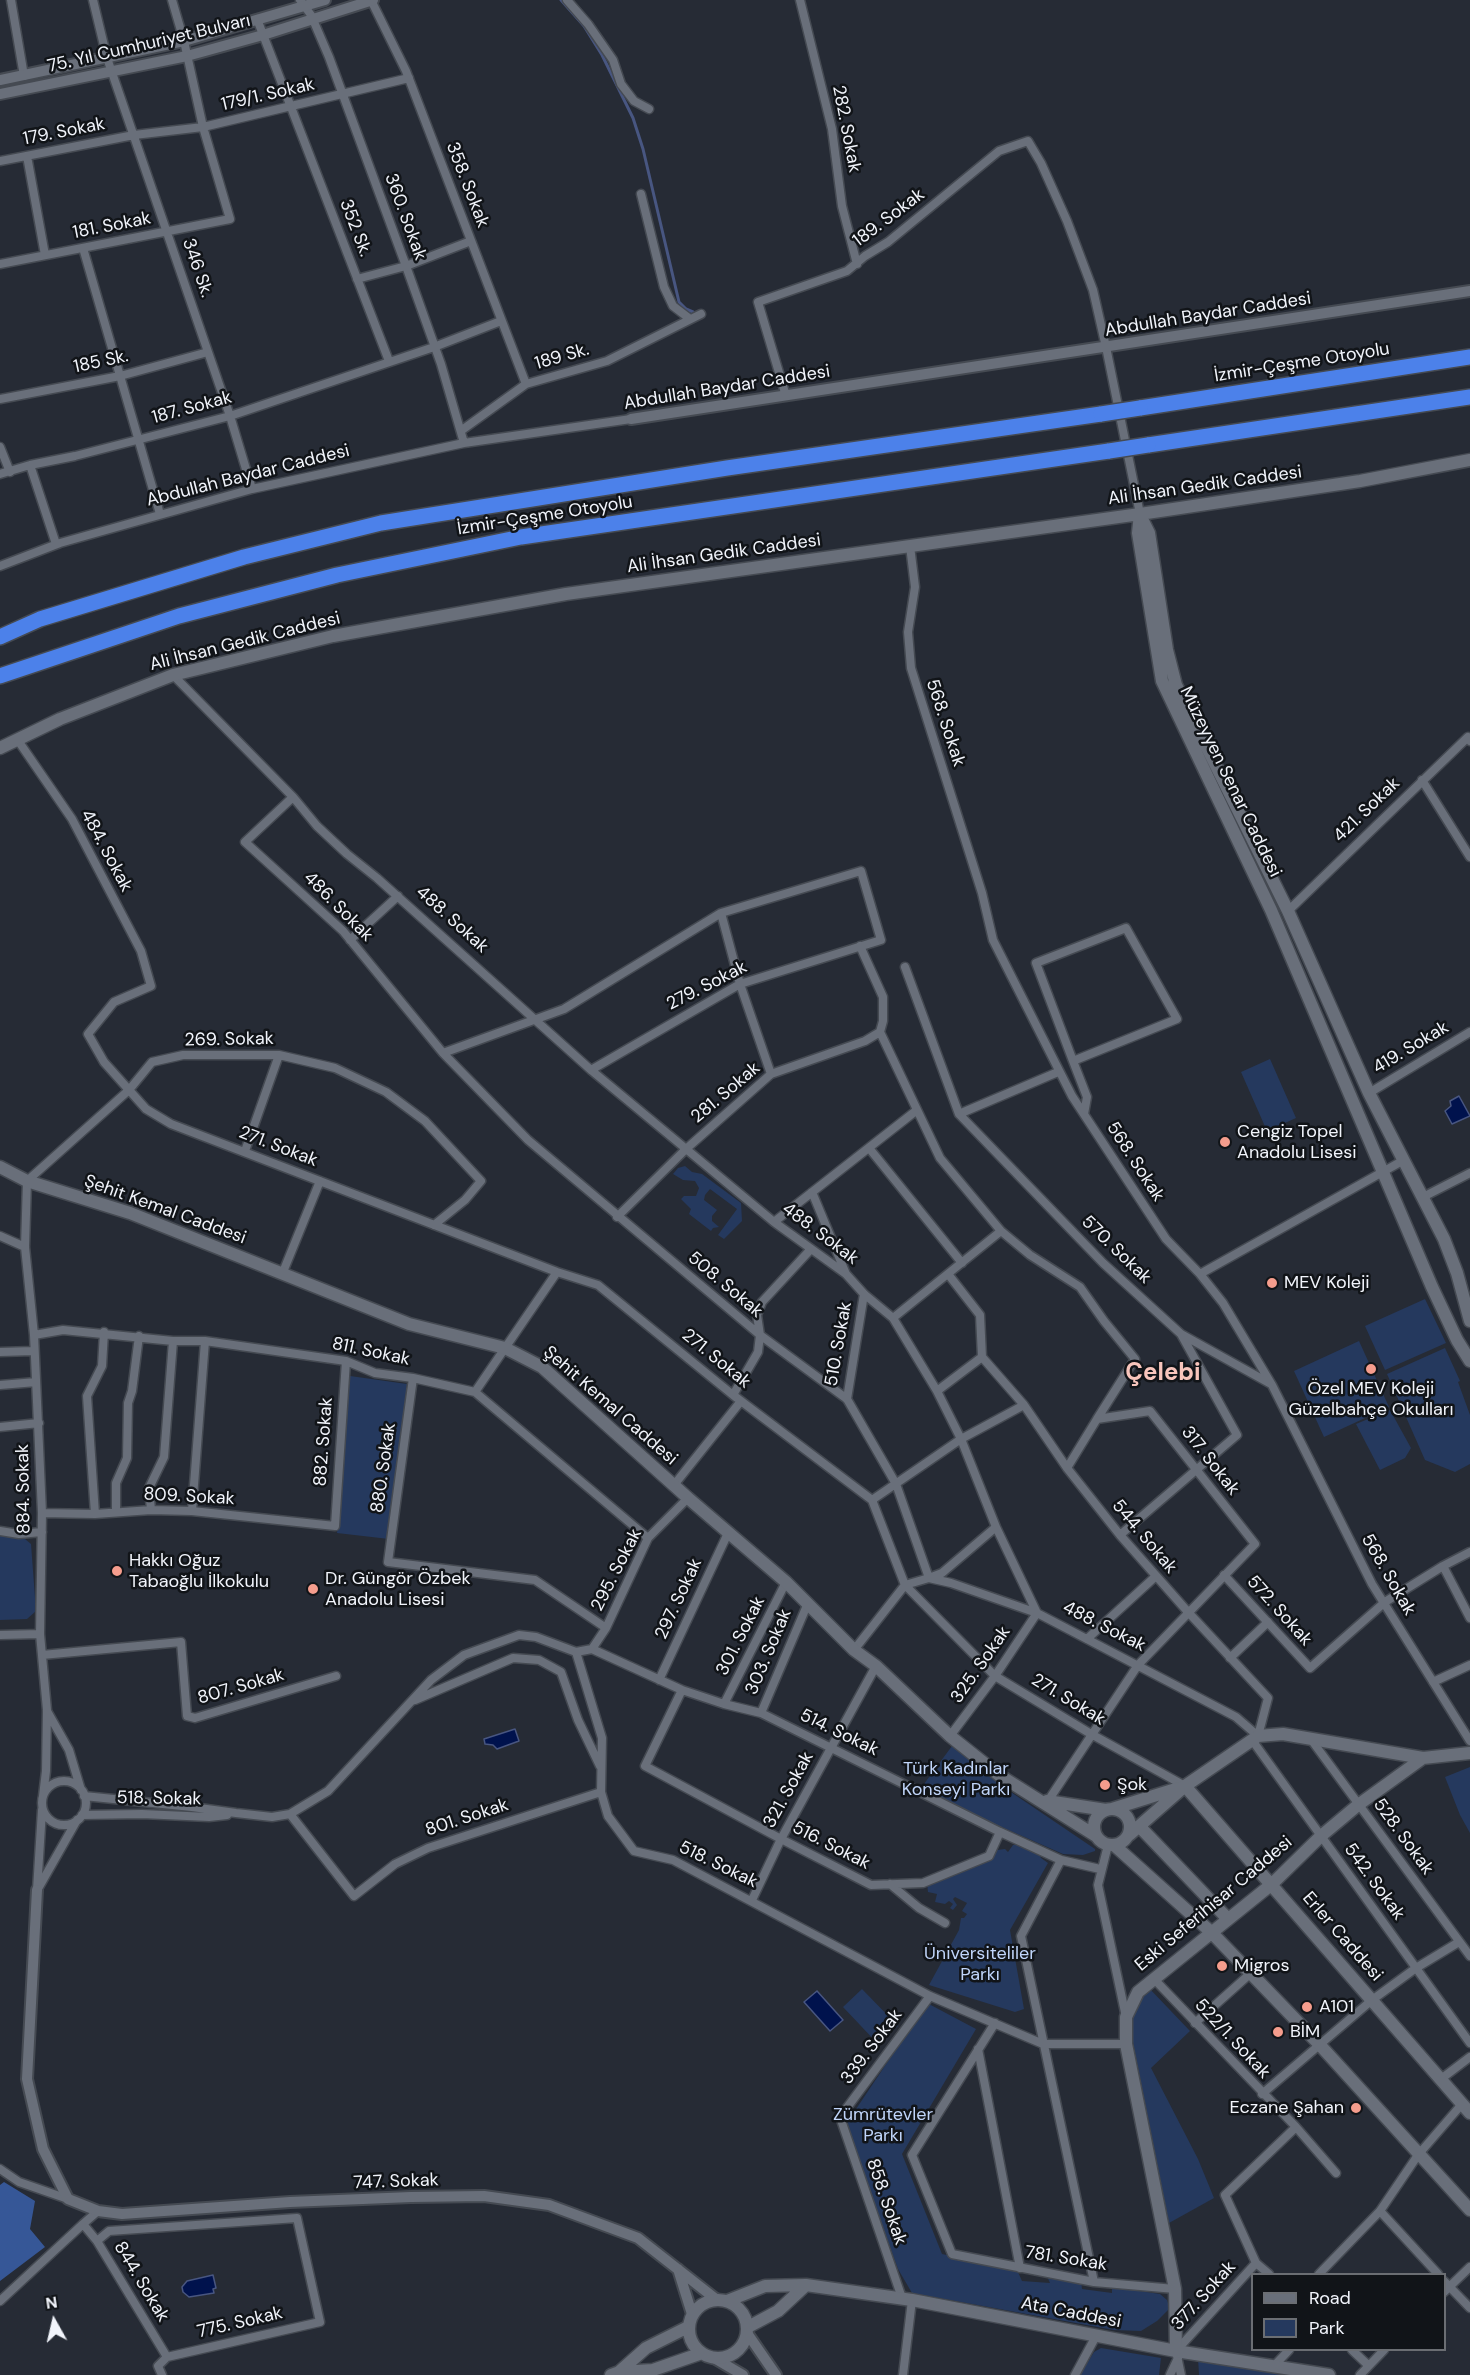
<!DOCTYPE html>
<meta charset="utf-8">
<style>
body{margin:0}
#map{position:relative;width:1470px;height:2375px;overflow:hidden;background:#262b35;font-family:"DM Sans",sans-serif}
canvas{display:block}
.legend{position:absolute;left:1251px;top:2273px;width:195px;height:78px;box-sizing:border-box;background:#111418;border:2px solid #6b6e73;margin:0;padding:8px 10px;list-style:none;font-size:18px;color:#f1f4fb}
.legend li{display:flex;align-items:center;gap:12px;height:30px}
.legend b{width:30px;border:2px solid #6b6e73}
.north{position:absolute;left:24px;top:2291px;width:60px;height:60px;-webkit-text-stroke:4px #111418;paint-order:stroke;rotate:352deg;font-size:16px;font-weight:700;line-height:24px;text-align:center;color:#f1f4fb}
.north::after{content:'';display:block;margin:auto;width:21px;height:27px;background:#f1f4fb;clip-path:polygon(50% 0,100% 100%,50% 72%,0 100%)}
</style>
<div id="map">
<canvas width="1470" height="2375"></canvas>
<ul class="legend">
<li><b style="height:8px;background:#696f7a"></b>Road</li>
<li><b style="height:16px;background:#25395e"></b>Park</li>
</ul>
<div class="north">N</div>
</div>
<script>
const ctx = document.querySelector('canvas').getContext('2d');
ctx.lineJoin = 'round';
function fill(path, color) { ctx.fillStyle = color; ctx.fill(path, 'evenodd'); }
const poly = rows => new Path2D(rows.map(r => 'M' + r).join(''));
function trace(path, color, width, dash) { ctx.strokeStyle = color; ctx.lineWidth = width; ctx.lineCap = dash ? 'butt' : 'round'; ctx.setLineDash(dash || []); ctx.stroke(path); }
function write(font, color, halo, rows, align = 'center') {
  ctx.font = font + ' "DM Sans",sans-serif'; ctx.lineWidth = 5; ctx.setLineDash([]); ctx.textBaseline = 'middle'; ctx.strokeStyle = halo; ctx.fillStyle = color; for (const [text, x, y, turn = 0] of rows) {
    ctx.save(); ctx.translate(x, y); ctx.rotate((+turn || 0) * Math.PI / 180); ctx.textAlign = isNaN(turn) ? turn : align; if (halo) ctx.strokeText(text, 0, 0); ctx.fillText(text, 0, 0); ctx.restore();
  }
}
const green = poly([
 [1270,1059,1296,1118,1267,1131,1241,1072],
 [685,1166,692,1172,702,1174,741,1203,742,1221,724,1239,718,1235,737,1209,710,1189,705,1195,704,1200,717,1210,712,1216,712,1221,719,1227,713,1228,711,1231,689,1214,691,1209,681,1199,684,1196,696,1196,699,1188,695,1181,683,1180,673,1174,678,1168],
 [1425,1299,1446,1343,1385,1370,1365,1326],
 [1359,1341,1389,1407,1324,1437,1294,1371],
 [1445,1348,1460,1381,1458,1382,1470,1415,1470,1464,1455,1472,1425,1460,1387,1374],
 [350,1376,407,1384,389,1539,337,1533],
 [1390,1410,1411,1448,1405,1458,1380,1470,1356,1424],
 [0,1531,19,1534,31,1544,36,1611,27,1619,0,1620],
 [952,1746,999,1784,1095,1849,1095,1851,1083,1855,1063,1854,972,1814,921,1788],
 [1470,1767,1470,1833,1460,1815,1445,1777],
 [1013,1845,1019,1845,1039,1854,1041,1858,1048,1863,1010,1930,1024,2009,1015,2012,929,1985,959,1930,961,1918,964,1918,967,1914,962,1911,967,1903,955,1897,953,1899,957,1905,953,1910,950,1908,953,1904,949,1901,945,1904,935,1902,937,1894,928,1892,927,1883,997,1850,1005,1849,1008,1852],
 [1148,1987,1190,2031,1151,2068,1198,2159,1214,2198,1169,2223,1132,2037,1130,2017],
 [862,1989,898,2026,878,2044,843,2007],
 [927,2003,976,2029,902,2154,942,2254,1017,2270,1022,2281,1050,2283,1046,2274,1081,2280,1082,2289,1112,2293,1112,2287,1160,2294,1167,2300,1169,2306,1168,2310,1157,2321,1141,2331,1114,2330,912,2293,898,2269,846,2124],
 [1101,2348,1161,2358,1159,2375,1080,2375,1094,2352],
 [1198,2358,1270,2370,1281,2375,1199,2375]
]);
const forest = poly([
 [4,2182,35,2201,30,2229,45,2247,0,2281,0,2185]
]);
const water = poly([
 [1459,1096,1470,1116,1452,1124,1445,1111,1451,1106,1450,1101,1459,1096],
 [515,1729,519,1741,497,1749,493,1745,485,1744,484,1739,515,1729],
 [817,1991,843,2020,830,2031,804,2002,817,1991],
 [213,2275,216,2288,213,2289,214,2293,189,2297,183,2292,182,2287,187,2281,213,2275]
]);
const stream = poly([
 [561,0,584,26,602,55,633,118,643,149,679,302,686,309,693,312]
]);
const minor = poly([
 [11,0,24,76],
 [93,0,107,58,230,416,252,489],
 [300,0,311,15,329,57,406,266,441,364,464,443],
 [371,0,406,71,526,384],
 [567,0,588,24,613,60,621,84,634,101,649,109],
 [800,0,832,129,842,206,857,264],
 [257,19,389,361],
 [27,156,45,255],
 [0,161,134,135,203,127,409,78],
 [641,194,664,287,673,306,690,319],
 [83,248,160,514],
 [0,264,230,219,203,127,184,41,172,0],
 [357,279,406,266,471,241],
 [786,396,758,302,847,271,865,256,888,242,999,151,1028,141,1041,163,1067,221,1093,290,1106,347,1140,514],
 [0,399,120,376,208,352],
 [462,430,526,384,607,361,701,314],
 [0,447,10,472],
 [30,465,56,544],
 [0,474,30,465,75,456,230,416,434,347,501,321],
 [910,546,915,587,908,632,911,668,982,893,993,940,1072,1096,1166,1239,1200,1274,1223,1303,1272,1385,1372,1584,1470,1741],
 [0,566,60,543,252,489,464,443,631,419],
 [173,675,293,797,317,826,347,854,377,878,591,1070,774,1222,846,1274,864,1294,893,1318,937,1391,961,1439,996,1527,1037,1613,1236,1717,1258,1736,1268,1698,1188,1612,1120,1535,1067,1468,1024,1405,982,1357],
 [17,739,72,819,141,951,151,986,114,1002,88,1034,104,1062,146,1109,171,1124,557,1272,598,1285,733,1395,872,1500,905,1585,995,1676,1091,1734,1185,1786],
 [1422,780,1470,857],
 [293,797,245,842,343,931,443,1053,528,1140,760,1335,847,1399,896,1484,929,1578,942,1573,996,1527],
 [1288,911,1468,737,1470,741],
 [721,913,740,984,771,1074],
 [350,940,398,896],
 [860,946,883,997,883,1021,880,1032,940,1158,1001,1231],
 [905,967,959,1114,1103,1263,1181,1334,1271,1384],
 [443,1053,564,1009,721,913,861,871,881,940,740,984,591,1070],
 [1073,1061,1036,963,1126,928,1177,1019,1073,1061,1087,1097,1084,1114],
 [1369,1093,1470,1032],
 [959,1114,1058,1072],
 [869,1148,962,1263],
 [245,1151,279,1055],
 [812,1192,846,1274],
 [1423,1197,1470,1173],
 [617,1217,686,1149,771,1074,865,1041,880,1032],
 [774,1222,917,1110],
 [0,1236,25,1247],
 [283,1272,320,1181],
 [948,1274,980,1315,982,1357],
 [1200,1274,1404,1160],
 [893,1318,1001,1231,1030,1255,1080,1287,1104,1321,1135,1359,1097,1419],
 [34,1335,63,1330,173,1341,205,1341,346,1361,375,1373,413,1378,475,1392,648,1538],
 [0,1352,33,1351],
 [413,1378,388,1562,535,1580,606,1628],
 [0,1385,36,1382],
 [937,1391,982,1357],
 [475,1392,557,1272],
 [733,1395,758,1352,760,1335,757,1315,762,1302,811,1249],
 [847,1399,864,1294],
 [0,1427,39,1423],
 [674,1485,741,1401],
 [872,1500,961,1439,1024,1405],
 [151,1510,149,1488,164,1457,173,1341],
 [192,1511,205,1341],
 [116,1512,116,1483,127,1458,128,1403,132,1391,139,1336],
 [42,1513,95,1514,151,1510,192,1511,335,1526,346,1361],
 [95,1514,87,1396,102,1366,104,1332],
 [0,1531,19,1534,42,1532],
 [1120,1535,1237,1435,1181,1334],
 [1443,1566,1470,1618],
 [1224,1575,1310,1668,1385,1602,1443,1566,1470,1552],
 [0,1635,40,1634],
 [1087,1639,1156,1576],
 [592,1649,682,1690,724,1704,761,1713,1000,1832,1061,1860,1100,1869],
 [854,1650,905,1585,929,1578,951,1583,1037,1613,995,1676,950,1736],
 [576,1652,602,1738,601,1792,608,1816,634,1851,673,1860,930,1996,1043,2044,1126,2044],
 [576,1652,592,1649,606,1628,648,1538,688,1498],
 [42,1655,181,1642,187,1716,195,1718,336,1676],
 [1230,1658,1268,1622],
 [659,1680,729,1531],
 [1433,1682,1470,1665],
 [682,1690,645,1766,781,1839,871,1885,923,1883,989,1856,1000,1832],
 [415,1700,513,1658,539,1660,561,1672,578,1720,600,1766],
 [724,1704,786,1582],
 [47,1711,69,1750,81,1790],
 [761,1713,808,1603],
 [1310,1738,1470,1956],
 [1252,1740,1470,2043],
 '42 1803a22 22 0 1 1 44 0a22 22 0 1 1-44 0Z',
 [43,1796,46,1771,47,1710,40,1634,42,1513,34,1335,25,1247,27,1181,129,1090,152,1062,183,1055,279,1055,335,1068,386,1092,425,1121,481,1181,465,1200,434,1225],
 [84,1796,192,1807,236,1813,272,1817,290,1814,328,1791,431,1680,464,1655,519,1635,536,1637,576,1652],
 [1048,1801,1138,1665,1255,1544,1150,1411,1097,1419,1067,1468],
 [290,1814,354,1896,395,1864,428,1848,601,1792],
 [82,1815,142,1814,209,1817,227,1815],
 [1108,1845,1098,1885,1126,2017],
 [1061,1860,1021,1936,1094,2282],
 [890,1884,919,1908,945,1923],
 [39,1887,77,1820],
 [37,1890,42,1810],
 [752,1900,781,1839,876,1666],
 [1154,1979,1296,2127,1336,2173],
 [995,2023,912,2155,952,2254,1094,2282,1175,2289],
 [1195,2023,1251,1973],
 [978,2049,1020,2268],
 [1441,2079,1470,2057],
 [1262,2094,1372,2000,1416,1968,1459,1942],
 [0,2169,19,2182,68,2199],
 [98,2211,83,2224,97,2241,167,2357,158,2366,162,2375],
 [1380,2211,1438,2274],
 [97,2241,109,2231,297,2218,320,2322,167,2357],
 [1269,2274,1256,2263,1225,2195,1296,2127],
 [1319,2274,1380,2211,1418,2155,1462,2104],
 [1444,2281,1470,2308],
 [1444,2292,1470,2267],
 [902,2298,840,2117,930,1996],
 [0,2301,83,2224],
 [1352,2350,1368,2365],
 [1274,2366,1289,2350],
 [903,2375,912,2300],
 [1075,2375,1096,2336],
 [1170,2375,1178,2358],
 [1181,2375,1176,2351,1256,2263],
 [1360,2375,1384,2350]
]);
const tertiary = poly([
 [0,80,184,41,325,0],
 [0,94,187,56,263,35,373,0],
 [631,419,1470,291],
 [37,1890,27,2079,43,2149,68,2199,98,2211,122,2214,290,2202,411,2197,484,2196,549,2205,638,2238,717,2300],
 [678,2269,692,2314],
 [747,2333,776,2375],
 [714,2358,743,2375]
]);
const secondary = poly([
 [1140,514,1138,533,1162,681,1271,910,1432,1287,1457,1340,1470,1361],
 [1140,515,1149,533,1167,650,1176,685,1288,911,1369,1093,1444,1239,1457,1273,1470,1321],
 [0,748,60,719,173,675,333,636,566,594,1140,514,1360,481,1470,460],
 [0,1167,27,1181,130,1213,409,1324,505,1348,542,1367,688,1498,786,1582,854,1650,876,1666,950,1736,999,1775,1096,1836],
 [1185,1786,1470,2113],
 [1047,1801,1106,1810],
 '1094 1827a18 18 0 1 1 36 0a18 18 0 1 1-36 0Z',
 [1112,1809,1179,1788],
 [1139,1826,1228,1919],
 [1129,1835,1185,1786,1258,1736,1283,1734,1423,1758],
 [1114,1845,1211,1932,1319,2044,1470,2210],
 '689 2329a29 29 0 1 1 58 0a29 29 0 1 1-58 0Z',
 [727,2301,765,2286,806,2285,912,2300,1176,2351,1329,2375],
 [748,2327,778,2311,806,2285],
 [1176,2351,1175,2289,1126,2044,1126,2017,1138,1992,1272,1884,1321,1836,1358,1805,1423,1758,1470,1753],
 [619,2372,653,2370,702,2353],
 [611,2375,619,2372,646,2348,688,2327]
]);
const motorway = poly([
 [1140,408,1470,357],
 [1148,445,1470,397],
 [0,637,40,619,244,557,381,523,727,468,1101,414],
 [0,676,179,616,337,575,521,537,1109,451]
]);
const motorwayBridge = poly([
 [1101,414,1140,408],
 [1109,451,1148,445]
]);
const markers = [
 [1225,1142,6,"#f59d8d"],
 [1272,1283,6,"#f59d8d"],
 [1371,1369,6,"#f59d8d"],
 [117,1571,6,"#f59d8d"],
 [313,1589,6,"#f59d8d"],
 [1105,1785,6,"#f59d8d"],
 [1222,1966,6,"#f59d8d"],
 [1307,2007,6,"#f59d8d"],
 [1278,2032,6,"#f59d8d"],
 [1356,2108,6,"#f59d8d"]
];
const streetNames = [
 ["75. Yıl Cumhuriyet Bulvarı",149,44,-13],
 ["179/1. Sokak",268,95,-13],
 ["282. Sokak",846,129,79],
 ["179. Sokak",64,132,-11],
 ["358. Sokak",467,185,69],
 ["360. Sokak",405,217,70],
 ["189. Sokak",889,218,-37],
 ["181. Sokak",112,226,-11],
 ["352 Sk.",355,228,69],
 ["346 Sk.",197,268,71],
 ["Abdullah Baydar Caddesi",1208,315,-9],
 ["189 Sk.",562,357,-16],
 ["185 Sk.",101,362,-12],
 ["İzmir-Çeşme Otoyolu",1302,363,-9],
 ["Abdullah Baydar Caddesi",727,388,-9],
 ["187. Sokak",192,408,-15],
 ["Abdullah Baydar Caddesi",248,476,-14],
 ["Ali İhsan Gedik Caddesi",1205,486,-8],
 ["İzmir-Çeşme Otoyolu",545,516,-9],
 ["Ali İhsan Gedik Caddesi",724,554,-8],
 ["Ali İhsan Gedik Caddesi",245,642,-14],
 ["568. Sokak",945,723,72],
 ["Müzeyyen Senar Caddesi",1230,782,64],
 ["421. Sokak",1367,810,-44],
 ["484. Sokak",106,851,62],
 ["486. Sokak",338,907,45],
 ["488. Sokak",452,920,42],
 ["279. Sokak",707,986,-27],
 ["269. Sokak",229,1040,-1],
 ["419. Sokak",1411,1048,-31],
 ["281. Sokak",726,1093,-40],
 ["271. Sokak",278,1147,21],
 ["568. Sokak",1135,1162,57],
 ["Şehit Kemal Caddesi",165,1210,20],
 ["488. Sokak",820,1234,37],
 ["570. Sokak",1116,1250,44],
 ["508. Sokak",725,1285,40],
 ["510. Sokak",839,1344,-80],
 ["811. Sokak",371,1352,12],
 ["271. Sokak",716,1359,39],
 ["Şehit Kemal Caddesi",610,1406,41],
 ["882. Sokak",324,1442,-86],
 ["317. Sokak",1210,1461,52],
 ["880. Sokak",384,1468,-82],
 ["884. Sokak",24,1489,-91],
 ["809. Sokak",189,1497,3],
 ["544. Sokak",1144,1537,50],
 ["295. Sokak",617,1570,-63],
 ["568. Sokak",1388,1575,60],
 ["297. Sokak",679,1599,-65],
 ["572. Sokak",1279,1611,48],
 ["488. Sokak",1104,1627,27],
 ["301. Sokak",741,1636,-63],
 ["303. Sokak",769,1652,-67],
 ["325. Sokak",981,1665,-55],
 ["807. Sokak",241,1687,-16],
 ["271. Sokak",1068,1700,31],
 ["514. Sokak",839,1733,26],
 ["321. Sokak",789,1790,-61],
 ["518. Sokak",159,1799,1],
 ["801. Sokak",467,1818,-18],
 ["528. Sokak",1403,1837,54],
 ["516. Sokak",831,1846,27],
 ["518. Sokak",718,1865,26],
 ["542. Sokak",1374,1882,54],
 ["Eski Seferihisar Caddesi",1214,1904,-40],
 ["Erler Caddesi",1342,1937,49],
 ["522/1. Sokak",1232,2039,47],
 ["339. Sokak",872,2047,-53],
 ["747. Sokak",396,2182,-2],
 ["858. Sokak",886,2202,71],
 ["781. Sokak",1066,2259,9],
 ["844. Sokak",141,2282,59],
 ["377. Sokak",1204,2296,-48],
 ["Ata Caddesi",1071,2313,11],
 ["775. Sokak",240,2323,-13]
];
const poiNames = [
 ["Cengiz Topel",1237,1132],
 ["Anadolu Lisesi",1237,1153],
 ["MEV Koleji",1284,1283],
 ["Özel MEV Koleji",1371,1389,"center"],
 ["Güzelbahçe Okulları",1371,1410,"center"],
 ["Hakkı Oğuz",129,1561],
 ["Tabaoğlu İlkokulu",129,1582],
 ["Dr. Güngör Özbek",325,1579],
 ["Anadolu Lisesi",325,1600],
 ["Şok",1117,1785],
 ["Migros",1234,1966],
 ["A101",1319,2007],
 ["BİM",1290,2032],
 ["Eczane Şahan",1344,2108,"right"]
];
const parkNames = [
 ["Türk Kadınlar",956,1769],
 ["Konseyi Parkı",956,1790],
 ["Üniversiteliler",980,1954],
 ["Parkı",980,1975],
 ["Zümrütevler",883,2115],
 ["Parkı",883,2136]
];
const districtNames = [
 ["Çelebi",1163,1374]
];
fill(green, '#25395e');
fill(forest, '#365797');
fill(water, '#00124d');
trace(water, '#485681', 1.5);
trace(stream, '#485681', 3);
trace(minor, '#454a52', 11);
trace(tertiary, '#454a52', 14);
trace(secondary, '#454a52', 15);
trace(motorway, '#454a52', 18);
trace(minor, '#696f7a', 8);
trace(tertiary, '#696f7a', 10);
trace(secondary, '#696f7a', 12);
trace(motorway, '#4c81ea', 15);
trace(motorwayBridge, '#454a52', 18, []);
trace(motorwayBridge, '#4c81ea', 15);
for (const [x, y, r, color] of markers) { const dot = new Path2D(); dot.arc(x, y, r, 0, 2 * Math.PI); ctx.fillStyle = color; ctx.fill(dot); trace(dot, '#111418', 2); }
write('18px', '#f1f4fb', '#111418', streetNames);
write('18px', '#f1f4fb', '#111418', poiNames, 'left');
write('18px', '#c0d5fa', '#111418', parkNames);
write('bold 24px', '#f8c5bc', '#111418', districtNames);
</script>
